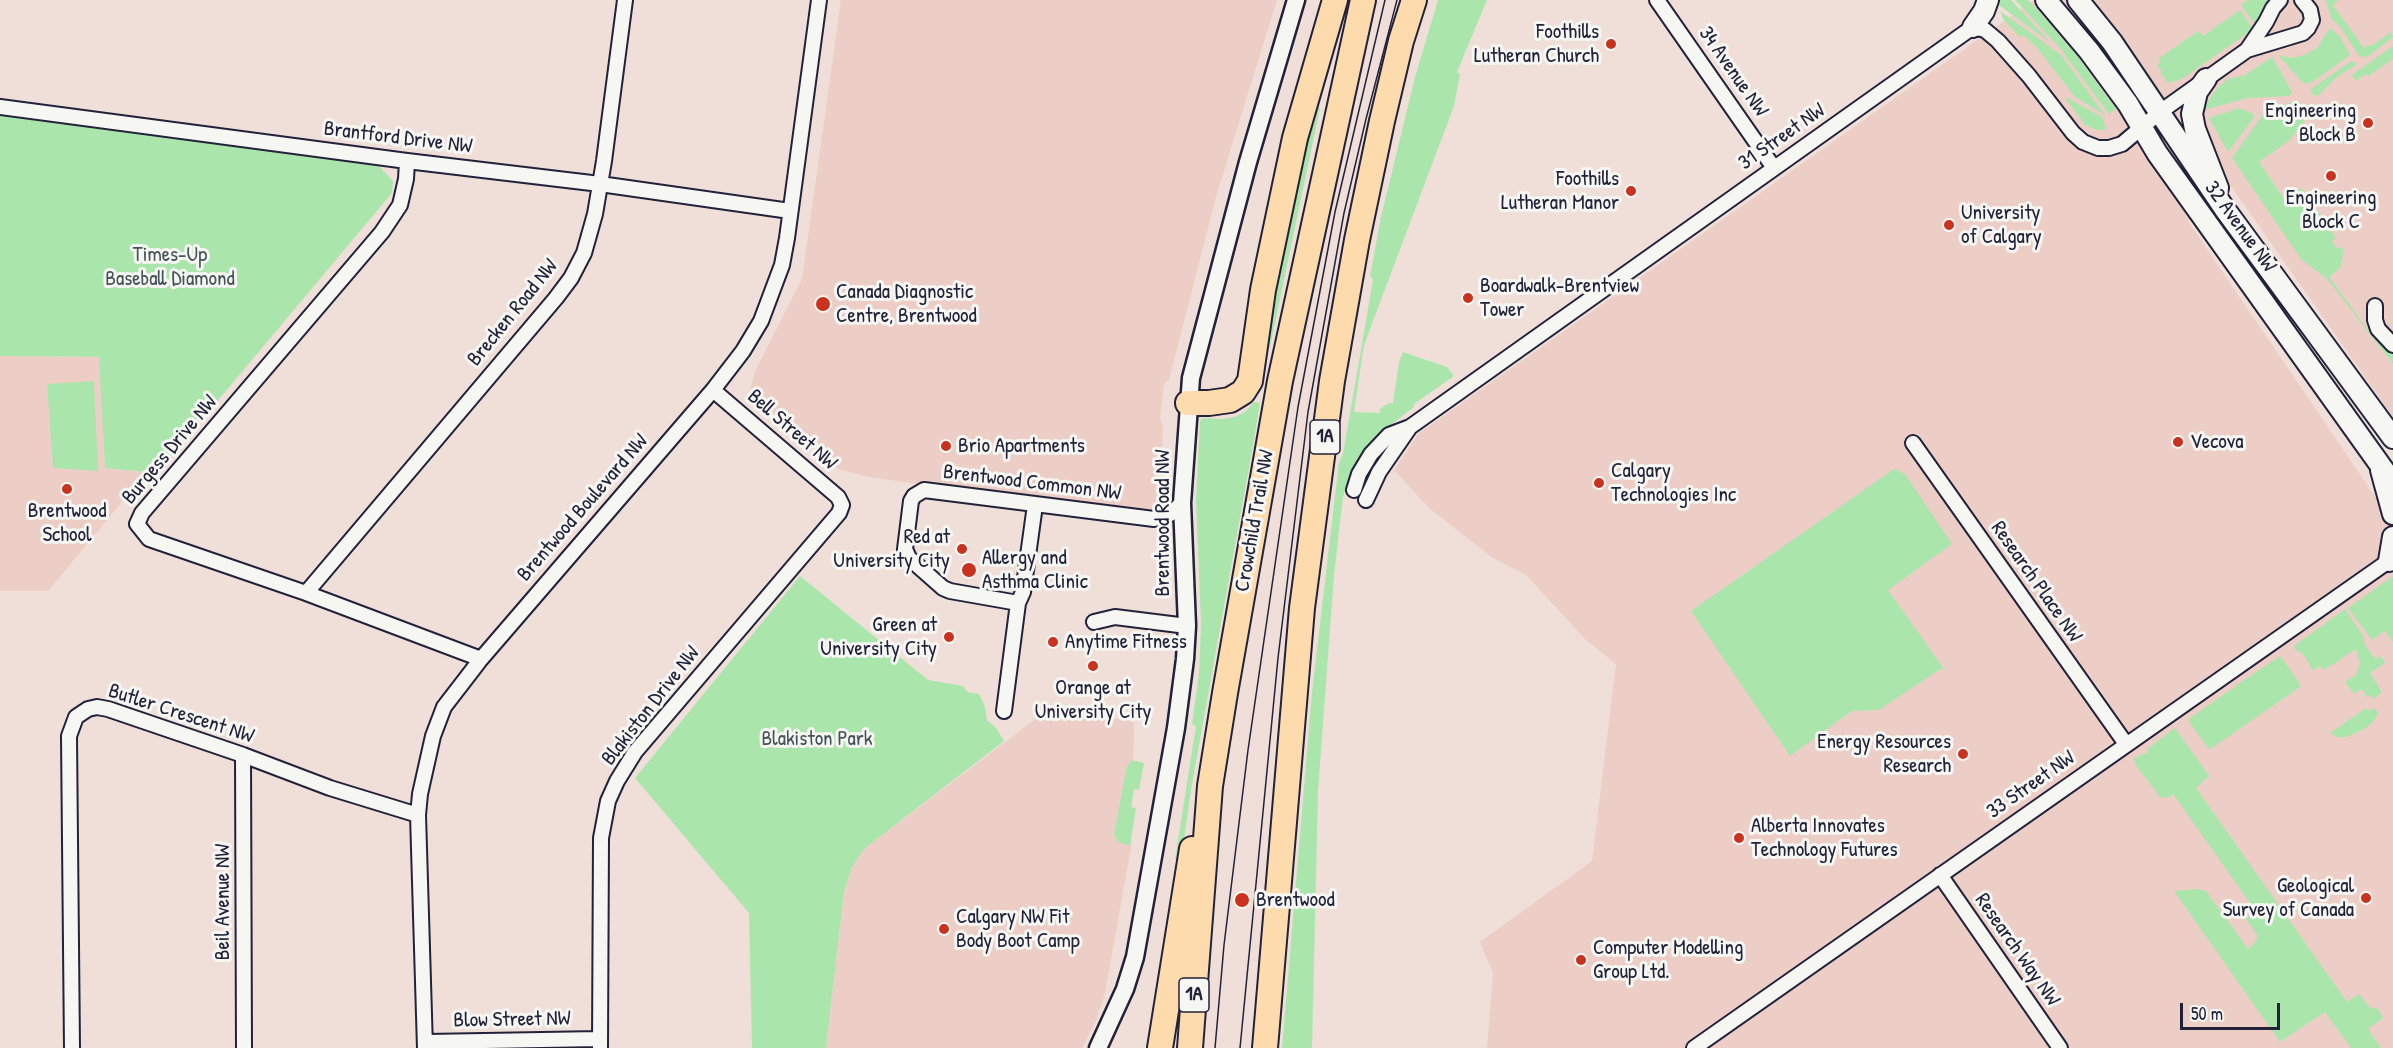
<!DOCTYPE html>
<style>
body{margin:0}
#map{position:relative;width:2393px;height:1048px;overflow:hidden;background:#f0dfd8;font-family:"Patrick Hand",sans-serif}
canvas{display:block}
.scale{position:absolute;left:2180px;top:1003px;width:100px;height:27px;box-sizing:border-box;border:3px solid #22223b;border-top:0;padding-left:8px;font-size:18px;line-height:21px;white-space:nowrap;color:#22223b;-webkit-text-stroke:4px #f6f6f2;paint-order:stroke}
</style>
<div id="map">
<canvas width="2393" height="1048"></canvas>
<div class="scale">50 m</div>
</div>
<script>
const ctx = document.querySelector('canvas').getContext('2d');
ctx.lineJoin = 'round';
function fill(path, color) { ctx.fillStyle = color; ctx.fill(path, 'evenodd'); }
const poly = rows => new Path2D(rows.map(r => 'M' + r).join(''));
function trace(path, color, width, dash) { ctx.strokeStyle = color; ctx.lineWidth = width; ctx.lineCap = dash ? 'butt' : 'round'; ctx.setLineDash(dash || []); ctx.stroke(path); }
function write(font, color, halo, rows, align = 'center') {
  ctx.font = font + ' "Patrick Hand",sans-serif'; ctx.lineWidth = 6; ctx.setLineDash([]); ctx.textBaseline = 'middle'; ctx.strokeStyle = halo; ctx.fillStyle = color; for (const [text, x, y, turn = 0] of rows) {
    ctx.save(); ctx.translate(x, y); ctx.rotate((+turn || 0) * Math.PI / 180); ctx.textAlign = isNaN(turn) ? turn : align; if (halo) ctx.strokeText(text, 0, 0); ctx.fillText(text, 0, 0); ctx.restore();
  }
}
const built = poly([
 [841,0,1277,0,1217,193,1169,380,1164,384,1160,419,1163,427,1159,510,1157,517,868,477,838,469,749,394,755,371,802,279],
 [2034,0,2393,0,2393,417,2231,186,2188,221,2393,523,2393,1048,1487,1048,1493,973,1480,942,1592,861,1616,664,1586,640,1526,575,1493,558,1429,508,1394,470,1418,434],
 [0,356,100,357,105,468,147,472,48,591,0,591],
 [1050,708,1127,720,1134,723,1131,848,1105,993,1096,1021,1082,1048,826,1048,844,892,852,867,864,849]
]);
const green = poly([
 [1438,0,1487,0,1457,72,1460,74,1454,106,1364,345,1354,412,1380,413,1380,409,1389,403,1393,403,1399,362,1403,352,1447,367,1454,376,1414,404,1414,407,1380,433,1359,458,1343,496,1334,575,1318,791,1312,1048,1282,1048,1312,692,1339,462,1343,454,1373,280,1370,276,1381,217,1415,77],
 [2000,0,2011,0,2051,43,2000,6],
 [2015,0,2028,0,2038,10,2077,56,2116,109,2109,114,2059,47],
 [2247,0,2267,0,2266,10,2256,26,2241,5],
 [2326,0,2338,0,2333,5,2364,48,2369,45,2371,46,2391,32,2393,37,2367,57,2359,56,2341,28,2331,18],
 [2240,10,2253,29,2182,79,2168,83,2160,72,2162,71,2157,65,2160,62,2158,59,2198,31,2203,36],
 [2000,11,2061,55,2105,115,2075,97,2038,49,2024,35,2020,37,2010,27,2004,20],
 [2330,28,2340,37,2350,55,2314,81,2306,84,2302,82,2278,55,2291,58,2304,55,2317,48],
 [2393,46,2393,59,2368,76,2366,74,2355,81,2352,75],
 [2272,57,2292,92,2289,96,2247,98,2208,109,2203,108,2218,87,2228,79,2245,75],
 [2350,62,2355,62,2356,65,2338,76,2318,96,2311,94,2311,89],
 [2066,97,2103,118,2106,130,2097,130,2085,125,2065,98],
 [2296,102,2300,103,2307,110,2308,114,2305,120,2290,140,2259,162,2285,200,2302,188,2336,238,2332,241,2337,249,2341,247,2344,250,2340,268,2329,277,2375,339,2393,354,2393,364,2328,280,2301,259,2232,158,2266,110,2275,106],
 [1313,104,1320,108,1270,347,1264,346,1265,333],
 [2239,108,2253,114,2253,119,2228,152,2209,118],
 [0,115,379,166,393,181,392,193,157,473,105,468,99,357,0,356],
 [94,381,98,471,53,468,47,384],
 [1254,402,1260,403,1254,440,1192,784,1181,860,1175,859,1196,726,1192,724,1199,673,1201,623,1196,500,1200,421,1202,418,1223,419,1234,417,1245,412],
 [1894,469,1905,474,1952,544,1888,590,1944,669,1939,670,1879,710,1852,711,1790,756,1691,611],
 [800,576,928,680,963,686,967,692,979,694,985,707,987,720,996,728,1004,741,864,849,852,867,844,892,826,1048,752,1048,749,913,635,778],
 [2393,576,2393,642,2385,631,2372,640,2348,608],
 [2345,609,2364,637,2364,643,2375,659,2380,656,2385,663,2370,673,2382,692,2373,699,2370,695,2367,697,2362,689,2354,694,2345,682,2356,675,2360,663,2356,649,2324,670,2320,666,2313,671,2304,655,2299,651,2297,652,2294,646],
 [2280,656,2299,682,2300,687,2212,748,2208,748,2189,722,2190,718,2233,688,2234,690,2235,686],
 [2366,708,2369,711,2374,708,2378,713,2374,721,2364,729,2347,737,2337,737,2330,733],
 [2175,728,2209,776,2196,788,2347,1002,2359,994,2370,1008,2377,1008,2383,1018,2368,1029,2381,1048,2351,1048,2325,1012,2280,1042,2174,891,2197,889,2206,891,2248,949,2255,942,2258,936,2246,919,2255,910,2173,794,2166,798,2160,797,2135,764,2134,758,2149,752,2147,749],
 [1132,760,1144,763,1139,790,1134,789,1131,807,1136,808,1130,846,1118,842,1114,834,1127,766]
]);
const minor = poly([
 [1657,0,1774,168],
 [2247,50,2303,33,2308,28,2312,20,2310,10,2302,0],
 [0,107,407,161,600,184,790,211],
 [407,161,406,179,400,205,382,232,142,513,137,524,149,539,306,593,481,659],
 [2375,306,2375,320,2378,329,2393,345],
 [1913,443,2126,744],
 [1354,490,1359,474,1371,454,1389,435,1410,427,1973,27,1985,30,1998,41,2029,76,2073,133,2083,142,2098,148,2109,148,2122,144,2160,112,2247,50,2266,22,2273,8,2280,0],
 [1366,500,1379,472,1410,427],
 [306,593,556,298,571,278,584,253,595,214,604,161,625,0],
 [1018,603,950,591,943,588,909,558,905,549,911,501,914,496,924,490,1154,519,1170,514,1182,503],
 [1094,622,1115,617,1187,626],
 [1004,711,1018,603,1023,592,1035,505],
 [243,755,244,1048],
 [1940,875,2060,1048],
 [426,1042,600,1039],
 [72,1048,69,736,76,717,88,709,97,707,108,709,243,755,330,788,418,815],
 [425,1048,418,815,420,794,433,736,444,707,481,659,713,390,743,351,761,321,782,265,787,238,819,0],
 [600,1048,601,838,608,801,617,781,635,752,839,513,842,505,838,497,713,390],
 [1694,1048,2393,558]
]);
const tertiary = poly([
 [1098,1048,1125,989,1135,957,1176,728,1185,659,1187,626,1182,503,1191,378,1248,162,1296,0]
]);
const secondary = poly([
 [2046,0,2089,51,2128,104,2157,153,2393,483],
 [2078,0,2112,42,2224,208,2393,438],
 [1973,27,1984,11,1988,0],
 [2206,79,2197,92,2192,114,2195,129,2218,188],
 [2381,470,2393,514],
 [2389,561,2393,537]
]);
const motorway = poly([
 [1188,403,1209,403,1230,400,1243,392,1250,381,1263,290,1295,138,1335,0],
 [1160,1048,1192,849],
 [1190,1048,1210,786,1225,693,1280,381,1363,0],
 [1265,1048,1302,608,1332,381,1357,240,1382,121,1401,41,1414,0]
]);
const tram = poly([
 [1215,1048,1224,945,1248,750,1298,407,1335,212,1385,0],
 [1240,1048,1278,658,1308,412,1344,213,1366,119,1397,0]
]);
const markers = [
 [1611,44,6,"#c8321e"],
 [2368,123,6,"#c8321e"],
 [2331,176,6,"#c8321e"],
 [1631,191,6,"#c8321e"],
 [1949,225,6,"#c8321e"],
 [1468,298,6,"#c8321e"],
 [823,304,8,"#c8321e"],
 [2178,442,6,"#c8321e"],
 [946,446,6,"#c8321e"],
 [1599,483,6,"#c8321e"],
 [67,489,6,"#c8321e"],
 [962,549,6,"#c8321e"],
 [969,570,8,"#c8321e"],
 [949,637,6,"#c8321e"],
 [1053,642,6,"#c8321e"],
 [1093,666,6,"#c8321e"],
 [1963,754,6,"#c8321e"],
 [1739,838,6,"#c8321e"],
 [2366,898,6,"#c8321e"],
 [1242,900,8,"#c8321e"],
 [944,929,6,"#c8321e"],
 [1581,960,6,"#c8321e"]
];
const shields = [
 [1325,437,30],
 [1194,995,30]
];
const shieldNames = [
 ["1A",1325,437],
 ["1A",1194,995]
];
const poiNames = [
 ["Foothills",1599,32,"right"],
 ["Lutheran Church",1599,56,"right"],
 ["Engineering",2356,111,"right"],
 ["Block B",2356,135,"right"],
 ["Foothills",1619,179,"right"],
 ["Lutheran Manor",1619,203,"right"],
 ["Engineering",2331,198,"center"],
 ["Block C",2331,222,"center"],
 ["University",1961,213],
 ["of Calgary",1961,237],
 ["Boardwalk-Brentview",1480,286],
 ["Tower",1480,310],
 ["Canada Diagnostic",836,292],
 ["Centre, Brentwood",836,316],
 ["Vecova",2190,442],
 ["Brio Apartments",958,446],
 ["Calgary",1611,471],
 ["Technologies Inc",1611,495],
 ["Brentwood",67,511,"center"],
 ["School",67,535,"center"],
 ["Red at",950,537,"right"],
 ["University City",950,561,"right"],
 ["Allergy and",982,558],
 ["Asthma Clinic",982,582],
 ["Green at",937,625,"right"],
 ["University City",937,649,"right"],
 ["Anytime Fitness",1065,642],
 ["Orange at",1093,688,"center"],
 ["University City",1093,712,"center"],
 ["Energy Resources",1951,742,"right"],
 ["Research",1951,766,"right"],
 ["Alberta Innovates",1751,826],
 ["Technology Futures",1751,850],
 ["Geological",2354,886,"right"],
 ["Survey of Canada",2354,910,"right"],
 ["Brentwood",1256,900],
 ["Calgary NW Fit",956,917],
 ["Body Boot Camp",956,941],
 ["Computer Modelling",1593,948],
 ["Group Ltd.",1593,972]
];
const streetNames = [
 ["34 Avenue NW",1733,72,55],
 ["31 Street NW",1782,137,-35],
 ["Brantford Drive NW",398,138,7],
 ["32 Avenue NW",2240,227,54],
 ["Brecken Road NW",513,313,-51],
 ["Bell Street NW",792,430,41],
 ["Burgess Drive NW",170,450,-50],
 ["Brentwood Common NW",1032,483,7],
 ["Brentwood Boulevard NW",583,508,-49],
 ["Crowchild Trail NW",1255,521,-80],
 ["Brentwood Road NW",1163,523,-90],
 ["Research Place NW",2036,582,55],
 ["Blakiston Drive NW",651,706,-52],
 ["Butler Crescent NW",181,714,18],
 ["33 Street NW",2031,785,-35],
 ["Beil Avenue NW",223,902,-90],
 ["Research Way NW",2017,950,55],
 ["Blow Street NW",512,1020,-1]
];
const parkNames = [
 ["Times-Up",170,255],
 ["Baseball Diamond",170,279],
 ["Blakiston Park",817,739]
];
fill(built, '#eccec6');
fill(green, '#aae6ac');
trace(minor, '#22223b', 18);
trace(tertiary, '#22223b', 21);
trace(secondary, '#22223b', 24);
trace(motorway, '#22223b', 28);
trace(minor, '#f6f6f2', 14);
trace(tertiary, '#f6f6f2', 16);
trace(secondary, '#f6f6f2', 20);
trace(motorway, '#fedbac', 24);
trace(tram, '#22223b', 1.5);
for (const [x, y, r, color] of markers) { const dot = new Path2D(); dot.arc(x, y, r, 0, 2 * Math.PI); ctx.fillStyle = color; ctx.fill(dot); trace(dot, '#f6f6f2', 2); }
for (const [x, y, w] of shields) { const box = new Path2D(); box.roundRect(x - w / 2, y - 17, w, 34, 4.5); ctx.fillStyle = '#f6f6f2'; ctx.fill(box); trace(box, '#22223b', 1.5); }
write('bold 20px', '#22223b', null, shieldNames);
write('21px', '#22223b', '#f6f6f2', poiNames, 'left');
write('21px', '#22223b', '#f6f6f2', streetNames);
write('21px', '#445357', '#f6f6f2', parkNames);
</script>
